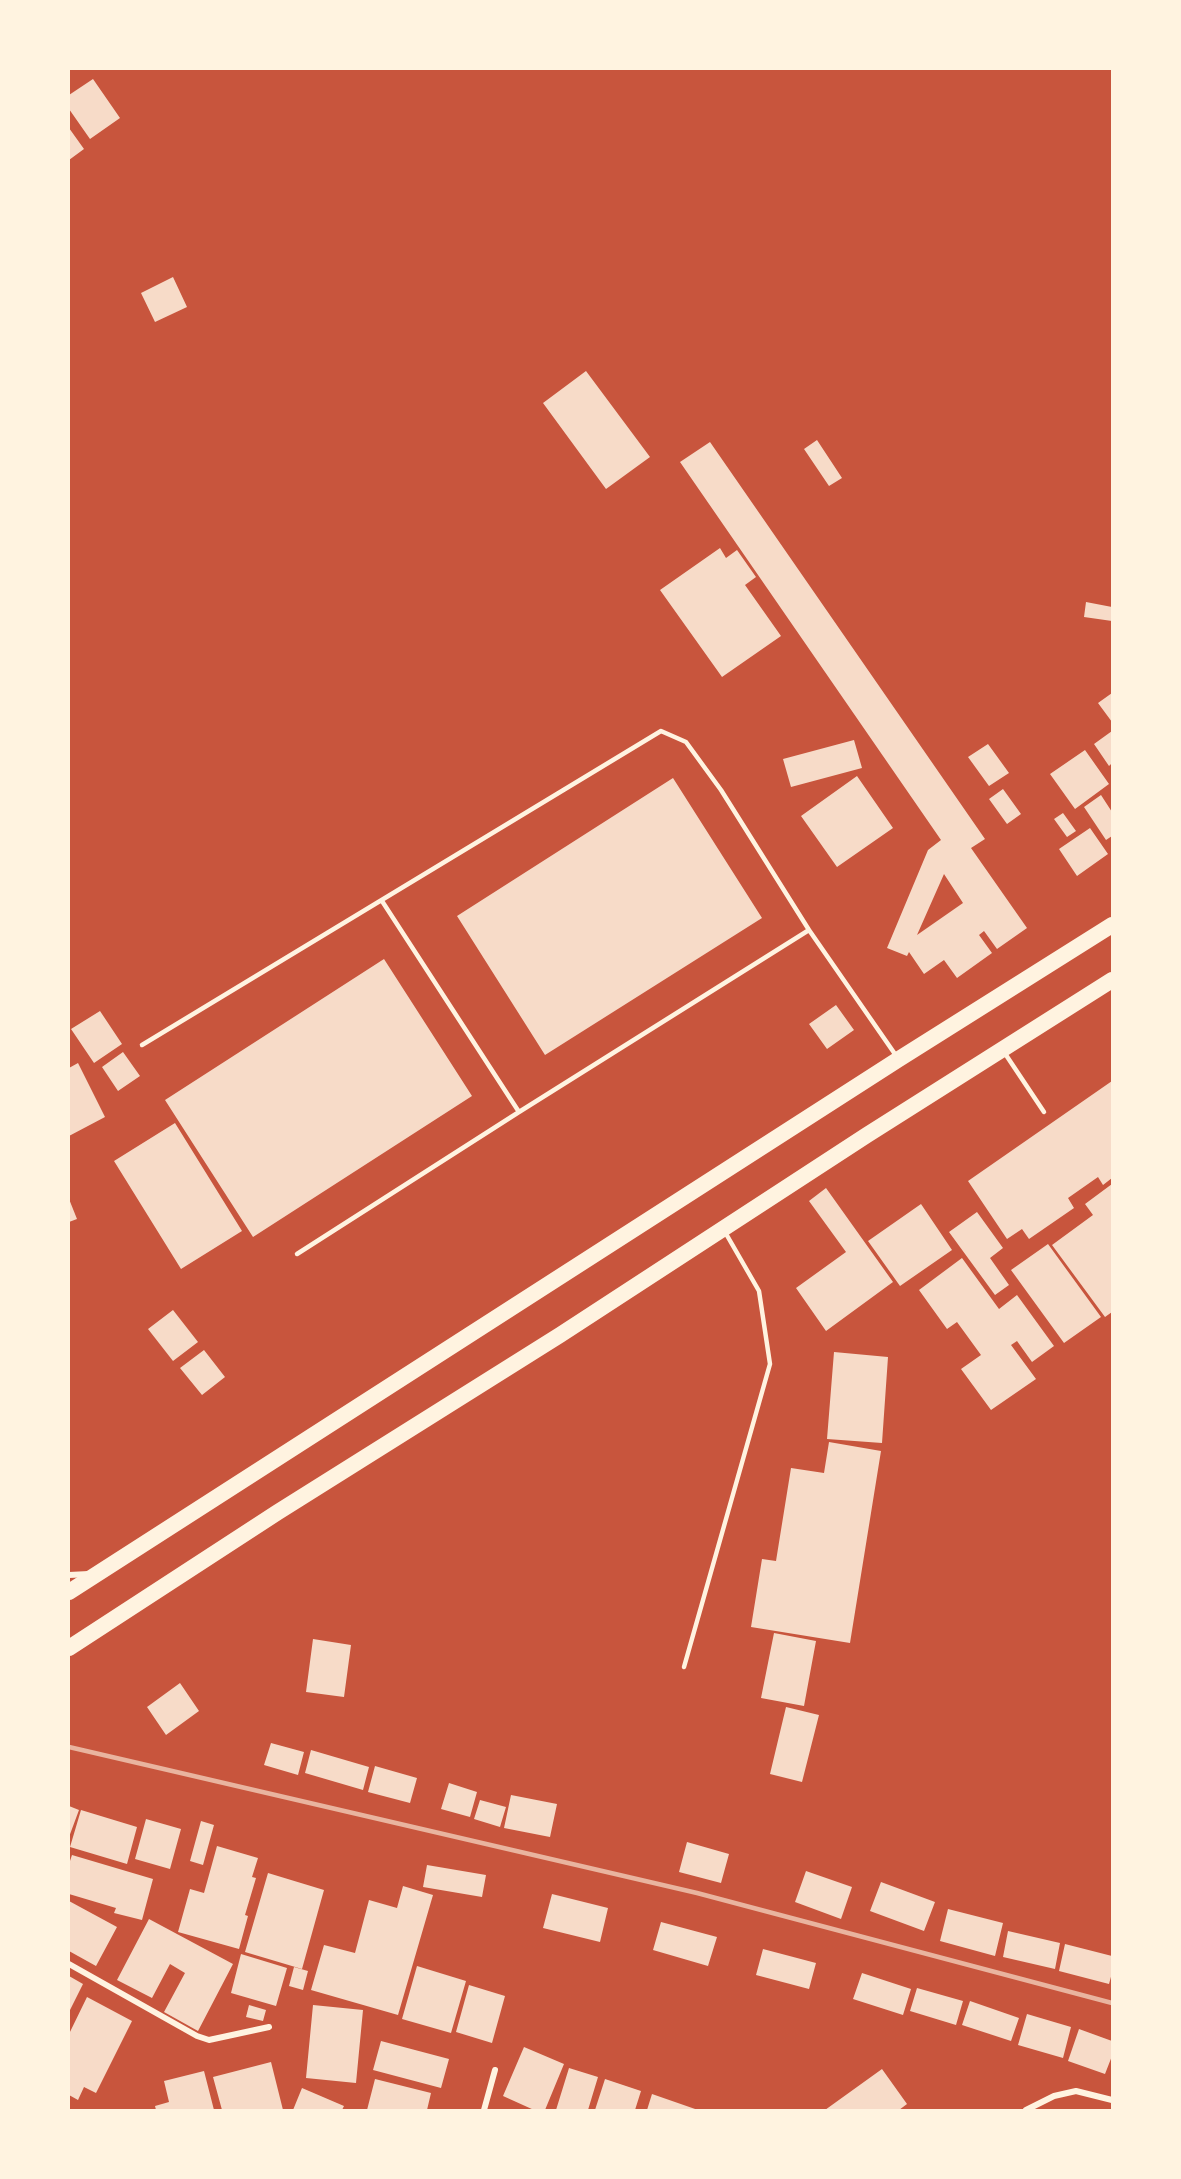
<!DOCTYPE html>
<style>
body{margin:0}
#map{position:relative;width:1181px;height:2179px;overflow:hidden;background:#c8553d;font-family:"Asap Condensed",sans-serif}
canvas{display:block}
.frame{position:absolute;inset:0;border:70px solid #fff3e0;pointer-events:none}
</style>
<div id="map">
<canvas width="1181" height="2179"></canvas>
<div class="frame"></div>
</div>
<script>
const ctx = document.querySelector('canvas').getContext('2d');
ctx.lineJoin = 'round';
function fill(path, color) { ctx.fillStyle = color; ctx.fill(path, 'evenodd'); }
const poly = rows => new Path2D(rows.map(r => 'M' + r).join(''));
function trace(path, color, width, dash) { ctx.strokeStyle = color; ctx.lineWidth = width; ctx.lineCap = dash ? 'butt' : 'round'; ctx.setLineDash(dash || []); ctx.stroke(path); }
const building = poly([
 [93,79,120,118,90,139,69,109,69,95],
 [69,128,84,149,69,160],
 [173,277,187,307,155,322,141,293],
 [586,371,650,457,606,489,543,403],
 [817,440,842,478,829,486,804,449],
 [710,442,985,839,971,848,1027,928,997,949,984,931,979,935,992,953,957,978,944,960,924,974,909,952,907,956,887,948,928,850,941,840,680,462],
 [944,874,963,903,917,935],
 [720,548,726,558,737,550,756,577,745,585,781,636,722,677,660,590],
 [1086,602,1112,607,1112,621,1084,617],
 [1112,693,1112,722,1098,703],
 [1112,731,1112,763,1109,766,1094,744],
 [854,740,862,768,791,787,783,759],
 [988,744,1009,773,989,786,968,757],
 [1085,750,1109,784,1075,809,1050,774],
 [857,776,893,828,837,867,801,816],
 [673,778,762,918,545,1055,457,916],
 [1003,789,1021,814,1007,824,989,799],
 [1101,795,1112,812,1112,836,1106,840,1084,807],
 [1063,813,1076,831,1067,837,1054,819],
 [1090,828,1108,854,1077,876,1059,849],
 [384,959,472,1096,253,1237,165,1100],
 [836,1005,854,1030,827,1049,809,1024],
 [100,1011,122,1044,94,1063,71,1029],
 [123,1052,140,1076,118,1091,102,1067],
 [78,1063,105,1117,69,1136,69,1068],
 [1112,1081,1112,1178,1103,1185,1098,1177,1068,1198,1074,1208,1029,1239,1022,1229,1007,1239,968,1181],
 [175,1123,242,1231,181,1269,114,1161],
 [1112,1184,1112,1312,1105,1317,1052,1245,1093,1215,1085,1204],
 [826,1188,893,1282,826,1331,796,1288,846,1252,809,1201],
 [69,1199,77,1219,69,1222],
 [921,1204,952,1250,900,1286,868,1241],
 [977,1212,1003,1248,990,1258,1009,1285,995,1295,949,1232],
 [1048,1244,1101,1317,1064,1343,1011,1270],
 [962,1258,999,1309,1017,1295,1054,1346,1032,1362,1017,1341,1011,1345,1036,1379,991,1410,961,1369,981,1355,957,1322,947,1329,919,1290],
 [173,1310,198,1342,173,1361,148,1329],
 [204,1350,225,1377,202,1395,180,1368],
 [834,1352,888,1357,882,1443,827,1439],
 [829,1442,881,1451,850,1643,751,1627,762,1559,776,1561,791,1468,824,1473],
 [774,1633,816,1641,804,1706,761,1698],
 [313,1639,351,1645,344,1697,306,1692],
 [180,1683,199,1711,166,1735,147,1707],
 [786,1707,819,1715,802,1782,770,1774],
 [271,1743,304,1752,298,1775,264,1765],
 [311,1750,369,1767,363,1790,305,1773],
 [375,1766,417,1778,410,1803,368,1792],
 [449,1783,477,1792,470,1817,441,1809],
 [511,1795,557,1804,550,1837,504,1828],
 [480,1800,506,1807,500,1827,474,1819],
 [69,1806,79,1810,69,1837],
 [81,1810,137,1827,127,1864,70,1847],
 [146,1819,181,1829,170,1869,135,1859],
 [201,1821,214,1825,203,1865,190,1861],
 [687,1842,729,1854,721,1883,679,1872],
 [217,1846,258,1858,252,1877,256,1878,245,1915,248,1916,239,1949,178,1932,190,1889,204,1893],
 [72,1855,153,1879,142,1920,114,1913,116,1908,69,1894,69,1864],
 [427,1865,486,1875,482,1897,423,1887],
 [806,1871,852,1887,841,1919,795,1902],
 [268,1873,324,1890,302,1969,245,1952],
 [881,1882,935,1902,924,1931,870,1911],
 [403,1886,433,1895,398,2015,311,1990,324,1945,355,1953,369,1900,397,1908],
 [552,1894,608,1908,600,1942,543,1928],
 [69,1901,117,1927,96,1966,69,1951],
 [948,1909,1003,1923,995,1956,940,1941],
 [149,1919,233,1964,198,2031,164,2012,185,1973,170,1964,152,1998,117,1980],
 [661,1922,717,1937,708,1966,653,1950],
 [1008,1931,1060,1943,1055,1969,1003,1957],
 [1065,1944,1112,1956,1112,1973,1109,1984,1059,1971],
 [763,1949,816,1963,809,1989,756,1975],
 [241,1954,287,1968,276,2006,231,1993],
 [417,1966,466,1981,451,2033,402,2019],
 [294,1967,308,1971,303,1990,289,1986],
 [862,1973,911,1989,903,2015,853,1999],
 [69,1976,83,1984,69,2012],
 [469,1985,505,1996,492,2043,456,2032],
 [917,1988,963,2001,956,2025,910,2011],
 [87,1997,132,2021,96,2093,84,2087,78,2100,69,2095,69,2034],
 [970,2001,1019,2018,1011,2041,962,2025],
 [249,2005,266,2010,263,2021,246,2017],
 [313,2005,363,2010,356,2083,306,2078],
 [1027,2014,1071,2027,1063,2058,1018,2045],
 [1079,2029,1112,2041,1112,2056,1105,2074,1068,2061],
 [381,2041,449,2059,441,2088,373,2070],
 [524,2047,564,2064,545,2110,534,2110,503,2096],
 [271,2062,283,2110,222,2110,213,2077],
 [569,2068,598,2077,588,2110,556,2110],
 [882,2069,907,2104,899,2110,825,2110],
 [204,2071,214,2110,156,2110,155,2106,169,2102,164,2081],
 [375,2079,431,2093,427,2110,367,2110],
 [605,2079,641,2091,635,2110,595,2110],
 [302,2088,344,2106,342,2110,293,2110],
 [652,2094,698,2110,647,2110]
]);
const service = poly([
 [382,901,519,1112],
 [142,1045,661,731,686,742,721,790,809,930,897,1057],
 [1004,1052,1044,1112],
 [297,1254,519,1112,809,930],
 [684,1667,770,1364,759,1291,725,1232]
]);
const minor = poly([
 [69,1575,89,1574],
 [69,1964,197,2036,209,2040,269,2027],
 [484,2110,495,2070],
 [1026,2110,1054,2096,1076,2091,1112,2100]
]);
const trunk = poly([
 [69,1592,899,1059,1112,925],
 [69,1648,278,1512,560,1335,867,1135,1112,980]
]);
const rail = poly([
 [69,1747,697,1893,1112,2003]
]);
fill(building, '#f7dbc8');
trace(service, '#fff3e0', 4.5);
trace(minor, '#fff3e0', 6);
trace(trunk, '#fff3e0', 16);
trace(rail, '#e9b49f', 4.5);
</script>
